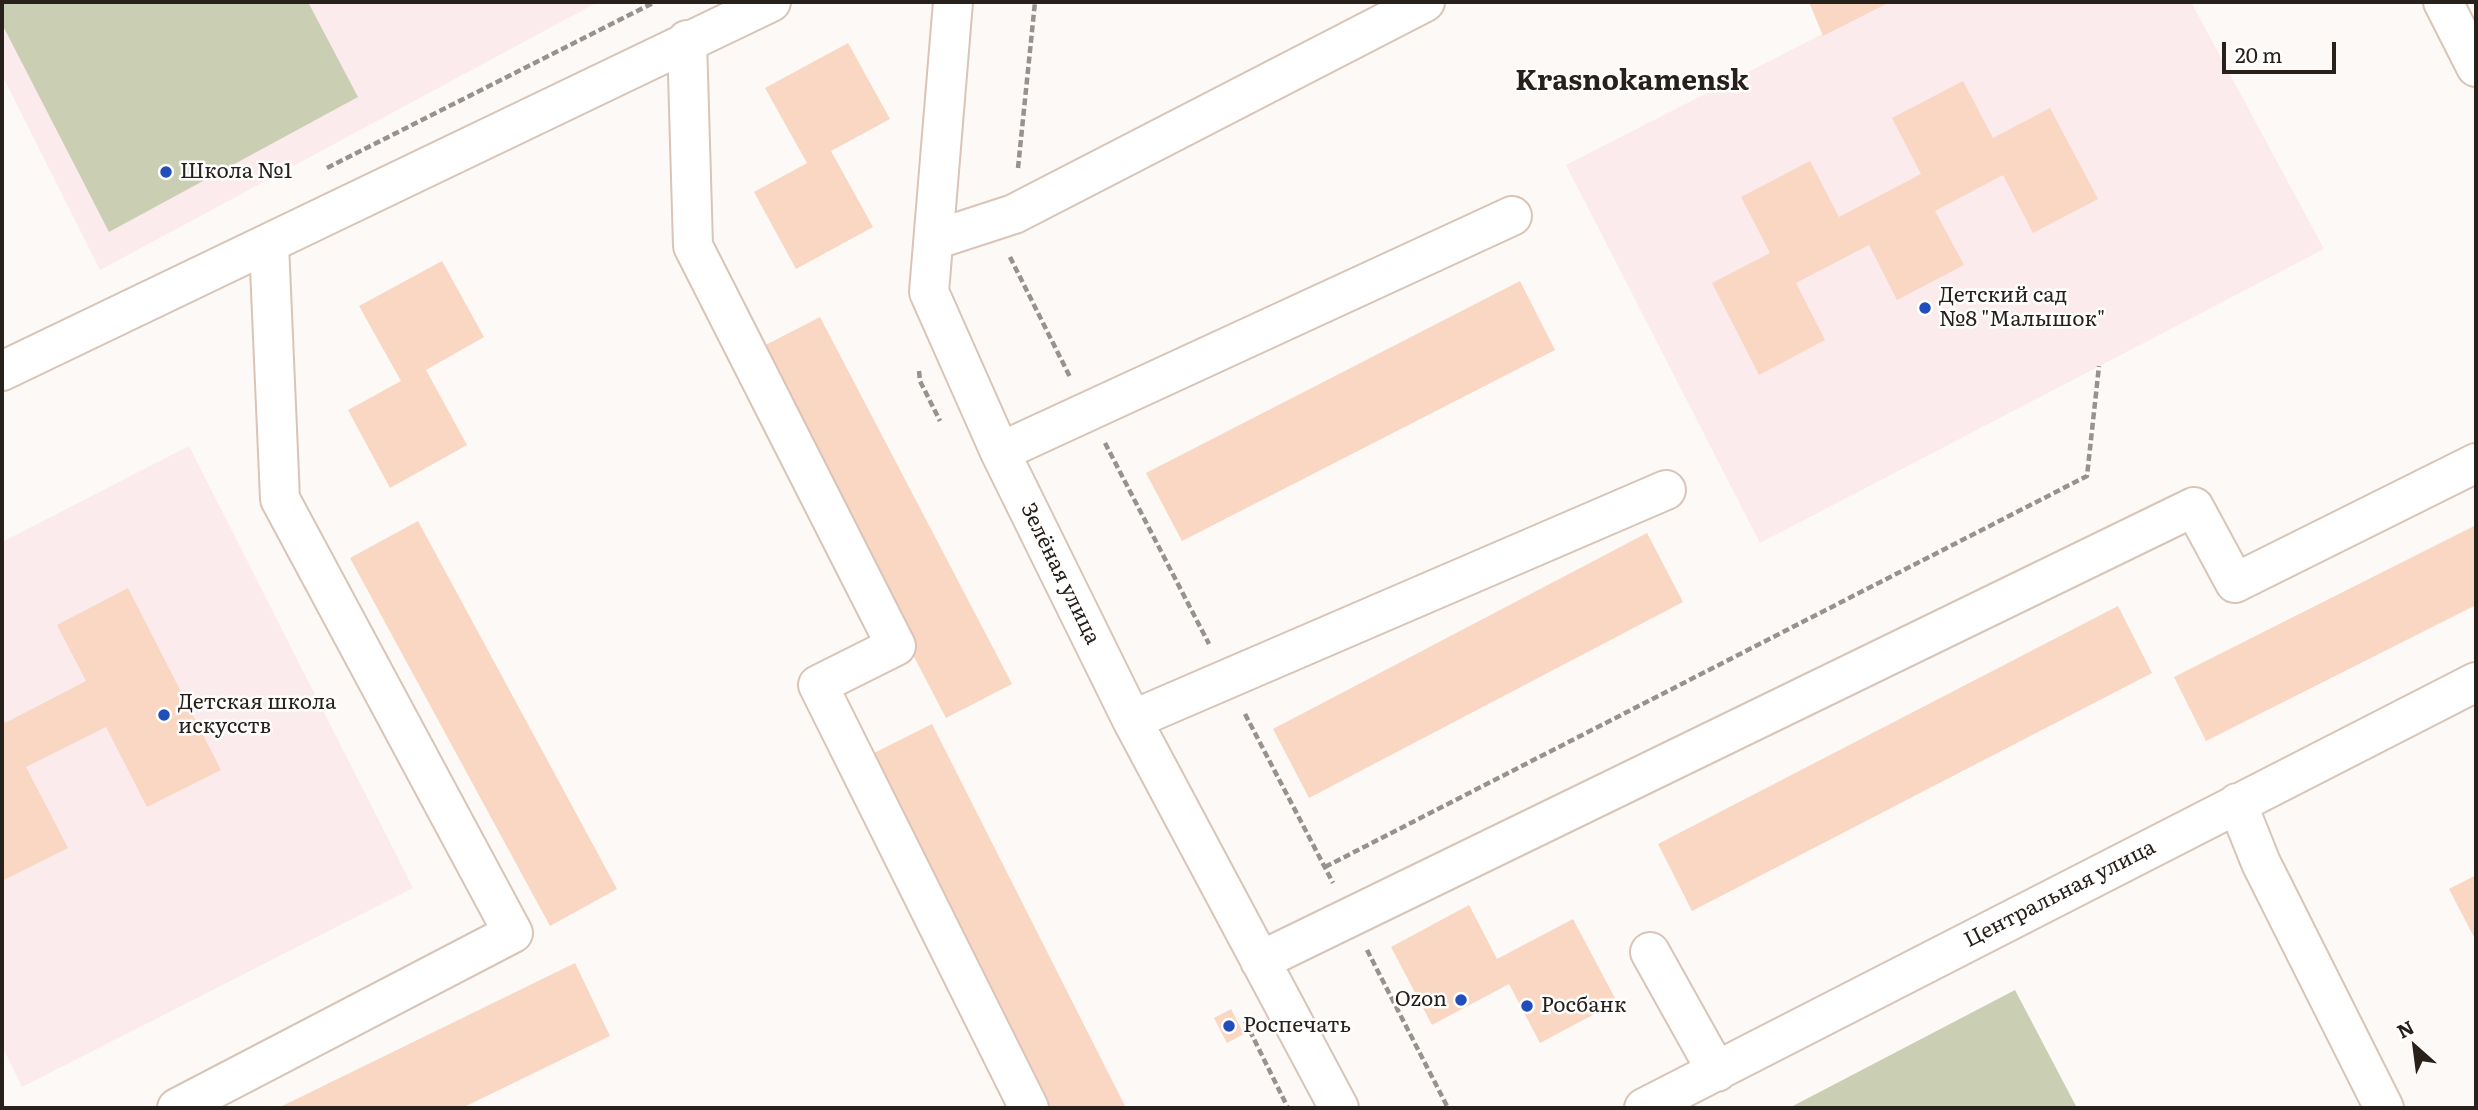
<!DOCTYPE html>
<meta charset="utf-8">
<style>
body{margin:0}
#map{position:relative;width:2478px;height:1110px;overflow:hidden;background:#fdf9f6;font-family:Literata,serif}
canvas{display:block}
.frame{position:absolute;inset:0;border:4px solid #27201b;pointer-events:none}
.north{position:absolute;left:2380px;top:1012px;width:70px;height:70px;-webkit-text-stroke:5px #fff;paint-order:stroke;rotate:332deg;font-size:19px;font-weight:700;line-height:28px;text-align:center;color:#27201b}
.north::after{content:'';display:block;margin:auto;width:24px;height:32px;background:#27201b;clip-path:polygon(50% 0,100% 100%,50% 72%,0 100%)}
.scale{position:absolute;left:2222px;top:42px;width:114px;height:32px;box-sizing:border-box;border:4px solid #27201b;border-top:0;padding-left:9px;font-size:21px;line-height:24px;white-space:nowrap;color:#27201b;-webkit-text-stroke:5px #fff;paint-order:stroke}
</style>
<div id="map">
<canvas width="2478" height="1110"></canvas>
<div class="frame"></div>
<div class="north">N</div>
<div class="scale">20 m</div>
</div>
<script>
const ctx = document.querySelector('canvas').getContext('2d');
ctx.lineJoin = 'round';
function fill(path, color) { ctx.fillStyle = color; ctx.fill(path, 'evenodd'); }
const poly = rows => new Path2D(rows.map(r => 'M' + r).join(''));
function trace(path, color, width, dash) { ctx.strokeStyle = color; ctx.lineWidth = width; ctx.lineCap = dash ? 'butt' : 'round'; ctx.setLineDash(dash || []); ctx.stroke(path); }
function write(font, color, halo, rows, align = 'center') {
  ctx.font = font + ' Literata,serif'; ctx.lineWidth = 5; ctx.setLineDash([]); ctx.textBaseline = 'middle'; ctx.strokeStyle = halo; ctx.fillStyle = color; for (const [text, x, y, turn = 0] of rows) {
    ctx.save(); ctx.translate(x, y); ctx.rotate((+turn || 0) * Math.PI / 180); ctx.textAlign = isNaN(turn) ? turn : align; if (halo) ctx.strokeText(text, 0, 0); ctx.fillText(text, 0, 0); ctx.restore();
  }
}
const education = poly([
 [2,2,598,2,100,270,2,75],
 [1885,2,2191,2,2324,249,1760,543,1566,165],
 [189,446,413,888,22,1087,2,1046,2,542]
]);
const green = poly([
 [2,2,308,2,358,97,109,232,2,24],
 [2015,990,2077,1108,1789,1108]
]);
const building = poly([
 [1809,2,1890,2,1823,36],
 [848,43,890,119,831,151,873,227,796,269,754,192,807,163,765,88],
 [1963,81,1993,138,2050,108,2098,199,2033,233,2003,175,1935,211,1964,265,1897,300,1869,245,1796,283,1825,340,1759,375,1712,283,1770,253,1741,197,1810,161,1839,217,1921,174,1892,118],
 [442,261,484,337,426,370,467,445,390,488,348,410,401,381,359,306],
 [1520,281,1555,350,1182,541,1146,473],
 [820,317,1012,684,946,718,754,351],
 [418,521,617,889,550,926,350,558],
 [2476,525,2476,605,2206,741,2174,677],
 [1647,533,1683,602,1309,798,1273,729],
 [128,588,221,770,147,807,106,727,26,767,68,848,2,881,2,716,5,723,86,681,57,625],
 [2118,606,2152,673,1692,911,1658,844],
 [932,724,1126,1108,1032,1108,858,761],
 [2476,875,2476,941,2449,889],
 [1469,905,1497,959,1573,919,1617,1002,1540,1043,1509,984,1432,1025,1391,947],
 [575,963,610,1036,462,1108,278,1108],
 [1231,1009,1244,1034,1227,1043,1214,1018]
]);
const path = poly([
 [327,168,655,2],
 [1018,168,1035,2],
 [1010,257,1070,377],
 [919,371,920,381,940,421],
 [1105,443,1209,644],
 [1245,714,1333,883],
 [1325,867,2087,476,2099,366],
 [1367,950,1448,1108],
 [1245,1021,1288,1108]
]);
const minor = poly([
 [953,2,929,292,1000,452,1132,720,1339,1108],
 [2443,2,2476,67],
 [687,40,693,246,896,646,818,685,1029,1108],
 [934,240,1014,214,1425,2],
 [2,371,771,2],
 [1000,452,1512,216],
 [1132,720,1666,490],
 [2237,803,2261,863,2384,1108],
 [1650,952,1717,1072],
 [1260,961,2194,507,2235,583,2476,463],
 [177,1108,513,933,280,499,269,244],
 [1644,1108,2476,682]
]);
const markers = [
 [166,172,7,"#214ebc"],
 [1925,308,7,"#214ebc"],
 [164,715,7,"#214ebc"],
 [1461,1000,7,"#214ebc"],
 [1527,1006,7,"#214ebc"],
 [1229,1026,7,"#214ebc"]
];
const poiNames = [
 ["Школа №1",180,172],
 ["Детский сад",1939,296],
 ["№8 \"Малышок\"",1939,320],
 ["Детская школа",178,703],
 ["искусств",178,727],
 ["Ozon",1447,1000,"right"],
 ["Росбанк",1541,1006],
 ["Роспечать",1243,1026]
];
const streetNames = [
 ["Зелёная улица",1060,574,64],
 ["Центральная улица",2060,894,-27]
];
const districtNames = [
 ["Krasnokamensk",1632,82]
];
fill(education, '#fcebec');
fill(green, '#cacfb4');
fill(building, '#f9d7c3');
trace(minor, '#d9c4b8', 42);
trace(path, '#97928e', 4.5, [7, 3.5]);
trace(minor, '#fff', 38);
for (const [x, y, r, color] of markers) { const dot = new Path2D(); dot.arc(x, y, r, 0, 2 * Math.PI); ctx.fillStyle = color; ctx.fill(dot); trace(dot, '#fff', 2.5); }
write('21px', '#27201b', '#fff', poiNames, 'left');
write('21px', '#27201b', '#fff', streetNames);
write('bold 28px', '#27201b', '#fff', districtNames);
</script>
